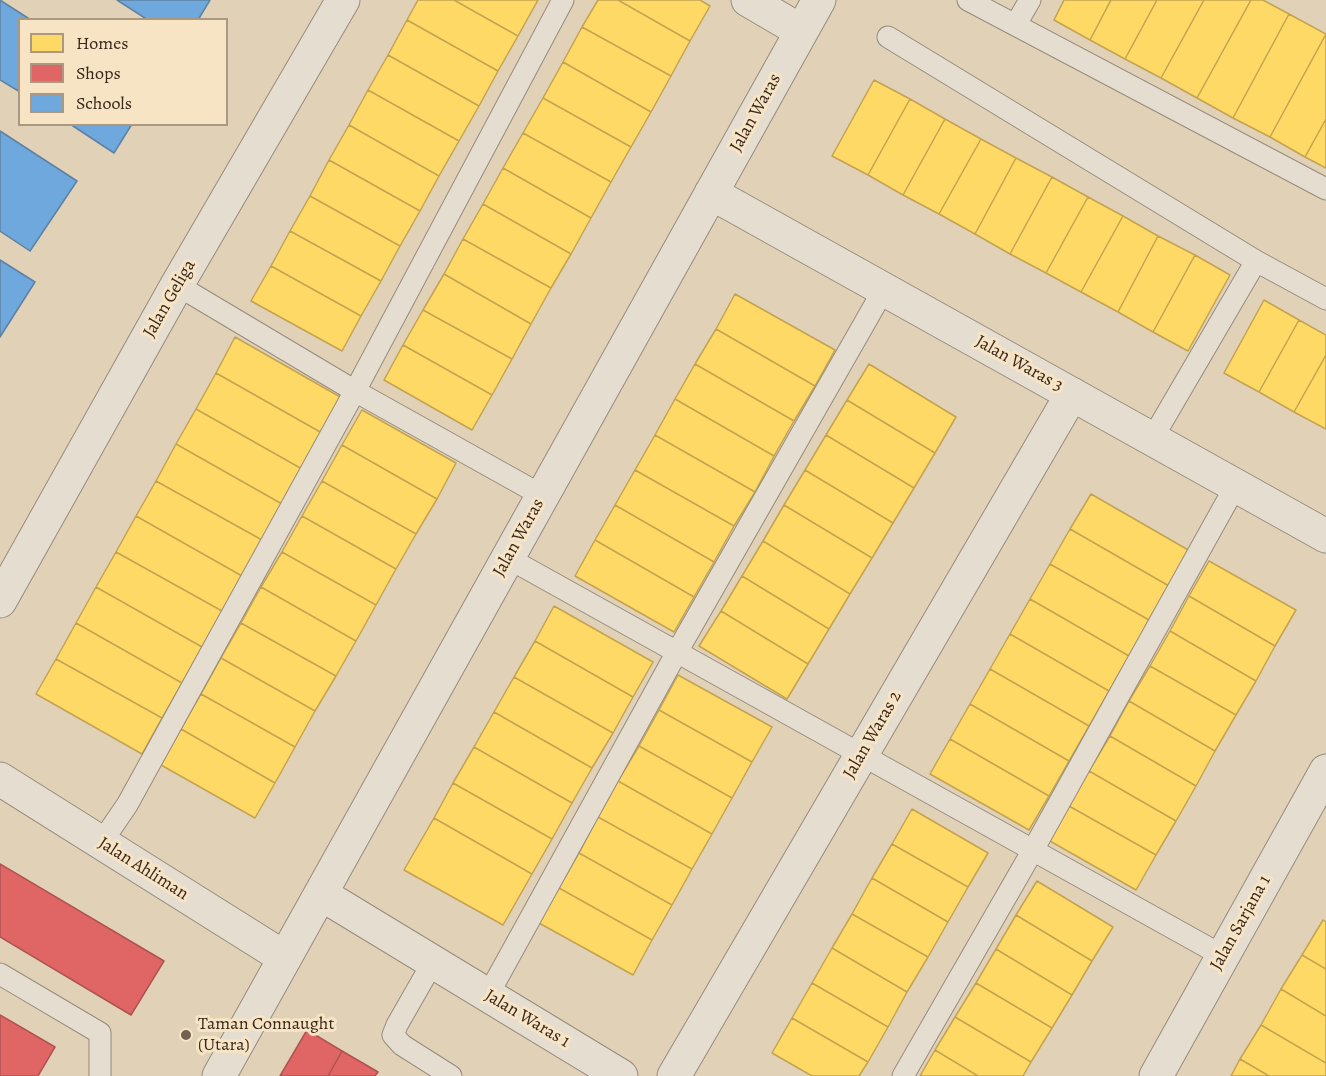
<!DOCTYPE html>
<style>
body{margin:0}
#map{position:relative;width:1326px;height:1076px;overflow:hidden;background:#e0d1b7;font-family:Alegreya,serif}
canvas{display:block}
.legend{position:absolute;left:18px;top:18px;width:210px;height:108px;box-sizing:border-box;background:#f6e4c5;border:2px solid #aa9881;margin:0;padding:8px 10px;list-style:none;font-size:18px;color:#39261b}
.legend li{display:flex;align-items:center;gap:12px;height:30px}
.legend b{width:30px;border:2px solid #aa9881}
</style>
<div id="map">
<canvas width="1326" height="1076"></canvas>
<ul class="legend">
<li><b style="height:16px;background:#ffd966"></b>Homes</li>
<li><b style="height:16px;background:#e06666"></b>Shops</li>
<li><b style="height:16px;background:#6fa8dc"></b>Schools</li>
</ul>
</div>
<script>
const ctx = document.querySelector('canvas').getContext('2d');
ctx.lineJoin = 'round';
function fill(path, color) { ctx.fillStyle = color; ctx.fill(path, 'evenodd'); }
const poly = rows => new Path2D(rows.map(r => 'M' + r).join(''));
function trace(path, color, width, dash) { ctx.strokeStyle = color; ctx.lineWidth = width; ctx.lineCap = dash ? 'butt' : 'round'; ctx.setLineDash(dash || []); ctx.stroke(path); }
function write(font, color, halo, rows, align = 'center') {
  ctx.font = font + ' Alegreya,serif'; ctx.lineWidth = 6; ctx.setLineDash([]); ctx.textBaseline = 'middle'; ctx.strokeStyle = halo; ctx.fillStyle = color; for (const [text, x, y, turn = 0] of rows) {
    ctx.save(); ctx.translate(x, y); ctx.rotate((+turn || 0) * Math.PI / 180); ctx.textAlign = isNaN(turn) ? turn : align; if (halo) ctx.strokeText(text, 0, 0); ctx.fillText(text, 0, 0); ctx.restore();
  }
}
const homes = poly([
 [418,0,454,0,518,36,498,71,407,20,418,0],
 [454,0,538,0,518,36,454,0],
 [598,0,618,0,690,41,671,76,582,27,598,0],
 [618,0,700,0,710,6,690,41,618,0],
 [1064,0,1111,0,1090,40,1054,20,1064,0],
 [1111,0,1157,0,1125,59,1090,40,1111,0],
 [1157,0,1204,0,1161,78,1125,59,1157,0],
 [1204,0,1251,0,1197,98,1161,78,1204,0],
 [1251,0,1263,0,1289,14,1233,118,1197,98,1251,0],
 [1289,14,1326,34,1270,137,1233,118,1289,14],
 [407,20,498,71,479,106,388,55,407,20],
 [582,27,671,76,651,112,563,62,582,27],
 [1326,34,1326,119,1305,157,1270,137,1326,34],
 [388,55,479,106,459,141,368,90,388,55],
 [563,62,651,112,631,147,543,98,563,62],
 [874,80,910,99,868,175,832,156,874,80],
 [368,90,459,141,439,176,349,125,368,90],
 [543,98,631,147,611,182,523,133,543,98],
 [910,99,945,119,903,195,868,175,910,99],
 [945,119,981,139,939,214,903,195,945,119],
 [1326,119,1326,168,1305,157,1326,119],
 [349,125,439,176,420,211,329,160,349,125],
 [523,133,611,182,591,218,503,168,523,133],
 [981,139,1016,158,975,234,939,214,981,139],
 [1016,158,1052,177,1010,254,975,234,1016,158],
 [329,160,420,211,400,246,310,196,329,160],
 [503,168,591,218,571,254,483,204,503,168],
 [1052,177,1088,197,1046,273,1010,254,1052,177],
 [310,196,400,246,381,281,290,231,310,196],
 [1088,197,1123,216,1081,292,1046,273,1088,197],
 [483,204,571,254,551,288,463,239,483,204],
 [1123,216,1158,236,1118,312,1081,292,1123,216],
 [290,231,381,281,361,316,271,266,290,231],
 [1158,236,1195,255,1153,332,1118,312,1158,236],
 [463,239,551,288,531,324,444,274,463,239],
 [1195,255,1230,275,1188,351,1153,332,1195,255],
 [271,266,361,316,342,351,251,301,271,266],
 [444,274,531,324,512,359,423,310,444,274],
 [735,294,835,350,815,386,716,329,735,294],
 [1264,300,1299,320,1259,392,1224,373,1264,300],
 [423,310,512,359,492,395,403,345,423,310],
 [1299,320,1326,335,1326,355,1294,412,1259,392,1299,320],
 [716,329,815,386,794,421,695,364,716,329],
 [235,337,342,398,322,433,216,373,235,337],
 [403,345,492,395,472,430,384,380,403,345],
 [1326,355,1326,429,1294,412,1326,355],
 [695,364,794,421,774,456,675,399,695,364],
 [869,364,956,417,935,453,847,400,869,364],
 [216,373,322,433,302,469,196,409,216,373],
 [675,399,774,456,755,492,655,435,675,399],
 [847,400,935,453,914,488,826,435,847,400],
 [196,409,302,469,282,504,176,444,196,409],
 [362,410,456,463,437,499,342,445,362,410],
 [655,435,755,492,734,526,635,470,655,435],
 [826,435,914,488,893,523,805,470,826,435],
 [176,444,282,504,262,540,156,481,176,444],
 [342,445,437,499,416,534,322,481,342,445],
 [635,470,734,526,714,562,615,505,635,470],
 [805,470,893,523,872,558,784,505,805,470],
 [156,481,262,540,242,576,136,516,156,481],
 [322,481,416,534,396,569,302,516,322,481],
 [1091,494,1190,551,1169,586,1070,529,1091,494],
 [615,505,714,562,694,597,595,540,615,505],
 [784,505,872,558,850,594,763,541,784,505],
 [136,516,242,576,222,611,116,552,136,516],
 [302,516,396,569,376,605,282,552,302,516],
 [1070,529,1169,586,1149,620,1050,564,1070,529],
 [595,540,694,597,674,632,575,576,595,540],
 [763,541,850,594,829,629,742,576,763,541],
 [116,552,222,611,202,647,96,587,116,552],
 [282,552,376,605,356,641,261,587,282,552],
 [1209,561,1296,610,1275,646,1189,596,1209,561],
 [1050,564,1149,620,1129,656,1030,599,1050,564],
 [742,576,829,629,808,664,721,611,742,576],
 [96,587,202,647,182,683,76,623,96,587],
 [261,587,356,641,336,676,241,623,261,587],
 [1189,596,1275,646,1256,681,1170,631,1189,596],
 [1030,599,1129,656,1109,691,1010,634,1030,599],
 [554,606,653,662,633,697,535,641,554,606],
 [721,611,808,664,787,699,699,646,721,611],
 [76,623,182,683,162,718,56,659,76,623],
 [241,623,336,676,315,711,221,658,241,623],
 [1170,631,1256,681,1236,715,1150,666,1170,631],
 [1010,634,1109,691,1089,726,990,669,1010,634],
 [535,641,633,697,613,733,514,677,535,641],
 [221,658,315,711,295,747,201,694,221,658],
 [56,659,162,718,142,754,36,694,56,659],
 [1150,666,1236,715,1215,751,1129,701,1150,666],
 [990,669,1089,726,1069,761,970,704,990,669],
 [678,675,772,727,752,762,659,710,678,675],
 [514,677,613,733,592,768,494,712,514,677],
 [201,694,295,747,275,783,181,729,201,694],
 [1129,701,1215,751,1196,786,1110,736,1129,701],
 [970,704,1069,761,1049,796,950,739,970,704],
 [659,710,752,762,732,798,639,746,659,710],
 [494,712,592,768,572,803,474,747,494,712],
 [181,729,275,783,255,818,161,765,181,729],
 [1110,736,1196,786,1176,821,1089,771,1110,736],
 [950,739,1049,796,1029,830,930,774,950,739],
 [639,746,732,798,712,834,618,781,639,746],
 [474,747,572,803,552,839,453,783,474,747],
 [1089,771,1176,821,1156,855,1069,806,1089,771],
 [618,781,712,834,692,869,598,817,618,781],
 [453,783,552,839,532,874,434,818,453,783],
 [1069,806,1156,855,1136,890,1050,841,1069,806],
 [912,809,988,853,968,887,892,844,912,809],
 [598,817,692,869,672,905,579,853,598,817],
 [434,818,532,874,503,925,404,870,434,818],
 [892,844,968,887,948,922,872,878,892,844],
 [579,853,672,905,652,940,559,888,579,853],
 [872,878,948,922,928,957,852,914,872,878],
 [1037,881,1113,927,1092,961,1016,915,1037,881],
 [559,888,652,940,633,975,539,923,559,888],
 [852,914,928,957,907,992,832,948,852,914],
 [1016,915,1092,961,1072,995,996,949,1016,915],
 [1323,920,1326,922,1326,969,1302,955,1323,920],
 [832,948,907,992,888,1027,812,983,832,948],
 [996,949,1072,995,1052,1028,976,983,996,949],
 [1302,955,1326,969,1326,1016,1281,989,1302,955],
 [812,983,888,1027,868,1062,792,1018,812,983],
 [976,983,1052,1028,1031,1062,955,1017,976,983],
 [1281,989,1326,1016,1326,1063,1261,1025,1281,989],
 [955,1017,1031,1062,1023,1076,978,1076,935,1050,955,1017],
 [792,1018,868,1062,859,1076,812,1076,772,1053,792,1018],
 [1261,1025,1326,1063,1326,1076,1269,1076,1240,1059,1261,1025],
 [935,1050,978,1076,920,1076,935,1050],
 [1240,1059,1269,1076,1231,1076,1240,1059]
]);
const shops = poly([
 [0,864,164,961,131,1015,0,937,0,864],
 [0,1015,55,1047,38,1076,0,1076,0,1015],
 [307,1030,342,1051,328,1076,280,1076,307,1030],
 [342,1051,378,1072,375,1076,328,1076,342,1051]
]);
const schools = poly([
 [0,0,31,20,20,20,20,92,0,80,0,0],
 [117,0,210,0,198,20,148,20,117,0],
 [70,124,132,124,114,153,70,124],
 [0,131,77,181,30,251,0,231,0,131],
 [0,260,35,282,0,337,0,260]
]);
const lane = poly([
 [968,0,1326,189],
 [1016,24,1030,0],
 [888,37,1256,261,1326,299],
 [177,285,355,391,543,496],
 [1152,439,1256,261],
 [508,558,1223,956],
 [101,843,127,805,355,391,563,0],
 [433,962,397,1025,393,1035,402,1045,451,1076],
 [0,974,100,1033,100,1076],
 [488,995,677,652,884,289],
 [903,1076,1033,850,1236,485]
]);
const street = poly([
 [748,0,801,31],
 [711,193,1326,536],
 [0,601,177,285,343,0],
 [0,779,285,958],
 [321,894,621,1076],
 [219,1076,819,0],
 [674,1076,1072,394],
 [1156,1076,1326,771]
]);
const markers = [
 [186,1035,6,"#736252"]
];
const streetNames = [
 ["Jalan Waras",756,113,-61],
 ["Jalan Geliga",170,299,-60],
 ["Jalan Waras 3",1019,364,29],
 ["Jalan Waras",519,538,-61],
 ["Jalan Waras 2",873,735,-60],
 ["Jalan Ahliman",143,869,32],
 ["Jalan Sarjana 1",1241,923,-61],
 ["Jalan Waras 1",527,1019,31]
];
const poiNames = [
 ["Taman Connaught",198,1025],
 ["(Utara)",198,1046]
];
fill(homes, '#ffd966');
trace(homes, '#c4a350', 1.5);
fill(shops, '#e06666');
trace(shops, '#ae5350', 1.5);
fill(schools, '#6fa8dc');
trace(schools, '#5f81a2', 1.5);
trace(lane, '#968b7c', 23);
trace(street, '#968b7c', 35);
trace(lane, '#e5ded0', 21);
trace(street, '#e5ded0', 33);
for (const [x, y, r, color] of markers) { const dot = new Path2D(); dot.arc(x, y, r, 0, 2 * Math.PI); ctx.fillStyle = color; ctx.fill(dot); trace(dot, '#f6e4c5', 2); }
write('18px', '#39261b', '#f6e4c5', streetNames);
write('18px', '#39261b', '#f6e4c5', poiNames, 'left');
</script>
